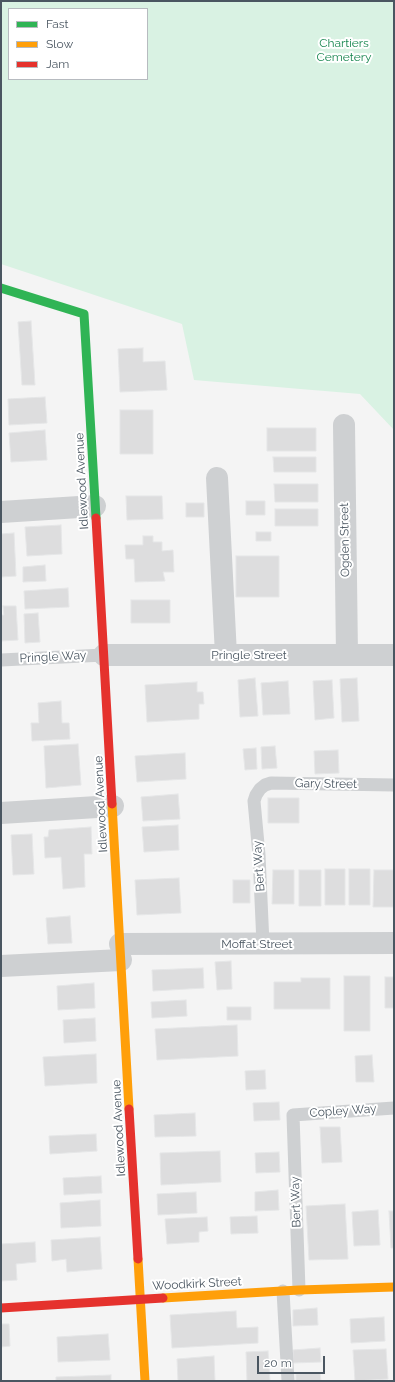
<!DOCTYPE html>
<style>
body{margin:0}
#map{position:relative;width:395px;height:1382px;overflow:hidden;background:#f4f4f4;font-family:Raleway,sans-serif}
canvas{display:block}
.frame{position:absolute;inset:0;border:2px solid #4a5661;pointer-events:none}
.legend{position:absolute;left:8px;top:8px;width:140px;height:72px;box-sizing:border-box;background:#fff;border:1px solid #b7bbc0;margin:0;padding:5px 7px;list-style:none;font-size:12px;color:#4a5661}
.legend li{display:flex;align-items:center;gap:8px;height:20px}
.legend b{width:20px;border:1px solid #b7bbc0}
.scale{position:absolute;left:257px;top:1356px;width:68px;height:18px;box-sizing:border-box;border:2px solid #4a5661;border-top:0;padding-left:5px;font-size:12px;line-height:14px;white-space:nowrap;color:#4a5661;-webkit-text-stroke:3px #fff;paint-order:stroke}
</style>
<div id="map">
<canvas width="395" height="1382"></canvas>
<div class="frame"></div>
<ul class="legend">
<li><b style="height:5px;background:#30b455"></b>Fast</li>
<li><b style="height:5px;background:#ff9f0a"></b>Slow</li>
<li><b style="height:5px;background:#e5322d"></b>Jam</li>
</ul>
<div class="scale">20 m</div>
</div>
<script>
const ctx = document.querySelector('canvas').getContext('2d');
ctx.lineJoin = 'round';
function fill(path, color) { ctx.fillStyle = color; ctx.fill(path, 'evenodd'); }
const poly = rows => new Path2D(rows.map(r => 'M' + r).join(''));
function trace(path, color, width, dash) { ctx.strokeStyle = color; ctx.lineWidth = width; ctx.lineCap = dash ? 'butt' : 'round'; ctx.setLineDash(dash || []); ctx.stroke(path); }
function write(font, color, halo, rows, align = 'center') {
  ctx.font = font + ' Raleway,sans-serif'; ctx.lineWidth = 4; ctx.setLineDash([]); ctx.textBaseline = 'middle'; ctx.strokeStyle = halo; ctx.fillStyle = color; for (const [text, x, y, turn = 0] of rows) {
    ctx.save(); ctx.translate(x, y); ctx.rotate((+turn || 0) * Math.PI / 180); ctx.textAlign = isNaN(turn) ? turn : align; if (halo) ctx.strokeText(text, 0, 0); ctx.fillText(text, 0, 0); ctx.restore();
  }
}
const green = poly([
 [1,1,394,1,394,430,360,394,194,380,182,324,1,264],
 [9,9,147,9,147,79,9,79]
]);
const building = poly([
 [31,321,35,385,22,385,18,322,31,321],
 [143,348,143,362,165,361,167,390,120,392,118,349,143,348],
 [45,397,47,423,9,425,8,399,45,397],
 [120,410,153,410,153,454,120,454,120,410],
 [267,428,316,428,316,451,267,451,267,428],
 [45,430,47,460,11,462,9,433,45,430],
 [273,457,316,457,316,472,274,472,273,457],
 [274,484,318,484,318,502,275,502,274,484],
 [126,496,162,496,163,519,127,520,126,496],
 [246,501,265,501,265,515,246,515,246,501],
 [186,503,204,503,204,517,186,517,186,503],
 [275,509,318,509,318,526,275,526,275,509],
 [61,525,62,554,27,556,25,527,61,525],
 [256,532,271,532,271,541,256,541,256,532],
 [14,533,16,576,1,577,1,534,14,533],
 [143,536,153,536,153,542,162,542,162,551,173,550,174,572,163,572,165,581,135,582,134,559,126,559,125,545,143,545,143,536],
 [236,556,279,556,279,597,236,597,236,556],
 [45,565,46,581,23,582,23,567,45,565],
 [68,588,69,607,25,609,24,591,68,588],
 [131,600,170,600,170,623,131,623,131,600],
 [3,606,16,606,18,640,1,641,1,615,4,615,3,606],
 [38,613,40,642,25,643,24,614,38,613],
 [255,678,258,716,240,717,238,680,255,678],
 [357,678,359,721,342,722,340,679,357,678],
 [332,680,334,718,315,720,313,681,332,680],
 [288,681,290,714,263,715,261,683,288,681],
 [197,682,197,692,203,692,204,704,199,704,199,719,147,722,145,685,197,682],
 [61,701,62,723,69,723,70,739,32,741,31,723,39,723,38,703,61,701],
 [78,744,81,785,46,788,44,746,78,744],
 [275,746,277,768,262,769,261,747,275,746],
 [256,748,257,769,245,770,243,749,256,748],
 [338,750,339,773,315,774,314,751,338,750],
 [185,753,186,779,137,782,135,756,185,753],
 [178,794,180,819,143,821,141,797,178,794],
 [268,798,299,798,299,823,268,823,268,798],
 [178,825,179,850,144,852,142,827,178,825],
 [91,827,92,854,84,854,85,887,63,889,61,857,45,858,44,837,48,837,49,830,91,827],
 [32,834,34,874,13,875,11,835,32,834],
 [325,869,345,869,345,905,325,905,325,869],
 [349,869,370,869,370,905,349,905,349,869],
 [273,870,294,870,294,904,272,904,273,870],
 [299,870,321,870,321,906,299,906,299,870],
 [374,870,394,870,394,907,373,907,374,870],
 [179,878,181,913,137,915,135,880,179,878],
 [233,880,250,880,250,903,233,903,233,880],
 [70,916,72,943,48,944,46,918,70,916],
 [231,961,232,989,217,990,215,962,231,961],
 [203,968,204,988,153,991,152,970,203,968],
 [344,976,370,976,370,1031,344,1031,344,976],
 [385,977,394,977,394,1008,385,1008,385,977],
 [301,978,330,978,330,1009,274,1009,274,982,301,982,301,978],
 [94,983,95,1008,58,1010,57,986,94,983],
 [186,1000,187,1016,152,1018,151,1002,186,1000],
 [227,1007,251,1007,251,1020,227,1020,227,1007],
 [95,1018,96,1041,64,1043,63,1020,95,1018],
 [237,1025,238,1056,157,1060,155,1029,237,1025],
 [96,1054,97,1083,45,1086,43,1057,96,1054],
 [372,1055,374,1082,356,1082,355,1056,372,1055],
 [265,1070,266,1089,246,1090,245,1071,265,1070],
 [279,1102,280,1120,254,1121,253,1103,279,1102],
 [195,1113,196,1136,155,1137,154,1115,195,1113],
 [320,1127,340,1127,342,1162,322,1163,320,1127],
 [96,1134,97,1151,50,1154,49,1136,96,1134],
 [220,1151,221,1182,161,1185,160,1153,220,1151],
 [279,1152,280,1172,256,1173,255,1153,279,1152],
 [101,1176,102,1193,64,1195,63,1178,101,1176],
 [278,1190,279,1210,255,1211,255,1192,278,1190],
 [196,1192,197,1213,158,1215,157,1194,196,1192],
 [100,1200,101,1226,61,1228,60,1203,100,1200],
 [345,1204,348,1259,309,1260,306,1206,345,1204],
 [378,1210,380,1245,354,1246,352,1212,378,1210],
 [389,1211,394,1211,394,1248,391,1248,389,1211],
 [257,1216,258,1233,231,1234,230,1217,257,1216],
 [207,1217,208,1231,199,1232,199,1242,167,1244,165,1219,207,1217],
 [100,1237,102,1269,67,1272,66,1259,52,1261,51,1240,100,1237],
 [35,1242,36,1262,16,1264,17,1280,1,1281,1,1244,35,1242],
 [317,1308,318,1325,293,1326,293,1310,317,1308],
 [236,1311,237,1328,258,1327,258,1343,172,1348,170,1315,236,1311],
 [384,1317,385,1341,351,1343,350,1319,384,1317],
 [1,1324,9,1324,10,1346,1,1347,1,1324],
 [108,1334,110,1360,58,1362,57,1337,108,1334],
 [320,1348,321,1362,293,1363,293,1350,320,1348],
 [386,1349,388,1379,355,1381,353,1350,386,1349],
 [268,1351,270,1381,247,1381,246,1352,268,1351],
 [214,1356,215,1381,178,1381,177,1359,214,1356],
 [320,1373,321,1381,296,1381,296,1374,320,1373],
 [111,1375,111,1381,56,1381,56,1377,111,1375]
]);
const lane = poly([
 [1,660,104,655],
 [263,944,259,855,254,801,256,795,260,789,265,785,271,783,394,785],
 [299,1290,293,1115,394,1108],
 [283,1291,288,1381]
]);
const street = poly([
 [344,425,347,655],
 [217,478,226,655],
 [1,512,95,506],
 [104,655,394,655],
 [1,813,113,806],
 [120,944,394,943],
 [1,966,121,960]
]);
const fast = poly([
 [1,288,84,314,96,518]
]);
const slow = poly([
 [112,804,129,1109],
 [138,1259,145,1381],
 [163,1298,299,1290,394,1287]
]);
const jam = poly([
 [96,518,112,804],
 [129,1109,138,1259],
 [1,1308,163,1298]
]);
const parkNames = [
 ["Chartiers",344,43],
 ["Cemetery",344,57]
];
const streetNames = [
 ["Idlewood Avenue",82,481,-93],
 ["Ogden Street",345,540,-91],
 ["Pringle Street",249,655],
 ["Pringle Way",53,657,-3],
 ["Gary Street",326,784,1],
 ["Idlewood Avenue",101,804,-93],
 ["Bert Way",259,866,-94],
 ["Moffat Street",257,944],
 ["Copley Way",343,1111,-4],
 ["Idlewood Avenue",119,1128,-93],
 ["Bert Way",296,1202,-92],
 ["Woodkirk Street",197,1284,-3]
];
fill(green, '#d9f2e3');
fill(building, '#ddddde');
trace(building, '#e5e6e7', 1);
trace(lane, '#ced0d2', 13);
trace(street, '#ced0d2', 22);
trace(fast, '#30b455', 9);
trace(slow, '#ff9f0a', 9);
trace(jam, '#e5322d', 9);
write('12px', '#17864f', '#fff', parkNames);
write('12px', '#4a5661', '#fff', streetNames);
</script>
